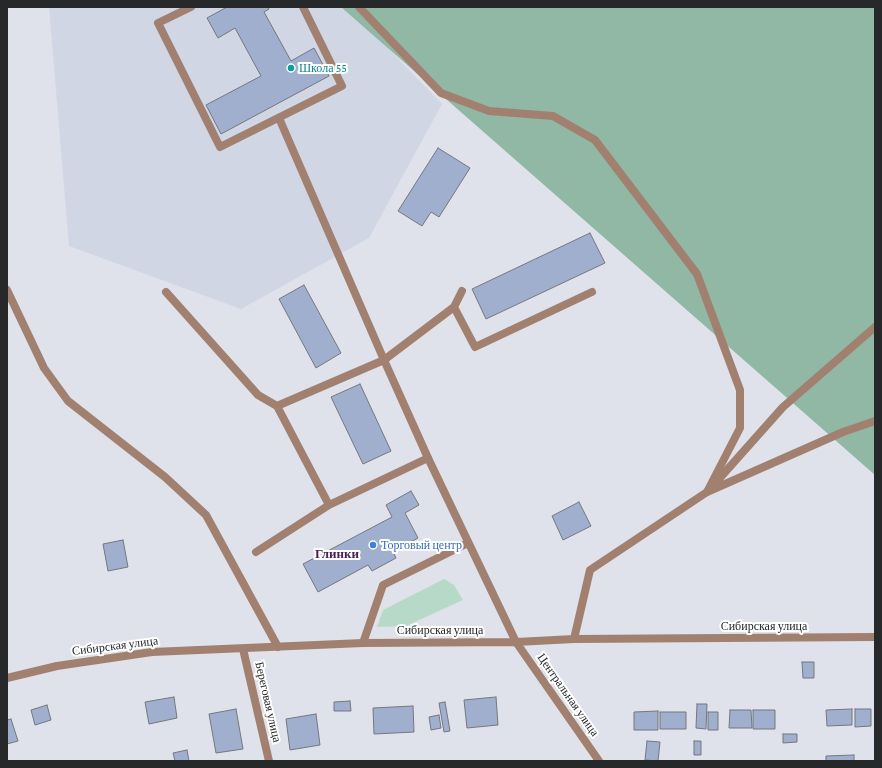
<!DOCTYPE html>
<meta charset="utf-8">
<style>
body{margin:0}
#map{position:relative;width:882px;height:768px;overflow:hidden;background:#dfe2ea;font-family:"Crimson Pro",serif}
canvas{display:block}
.frame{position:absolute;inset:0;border:8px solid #26282a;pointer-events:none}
</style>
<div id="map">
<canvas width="882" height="768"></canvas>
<div class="frame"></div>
</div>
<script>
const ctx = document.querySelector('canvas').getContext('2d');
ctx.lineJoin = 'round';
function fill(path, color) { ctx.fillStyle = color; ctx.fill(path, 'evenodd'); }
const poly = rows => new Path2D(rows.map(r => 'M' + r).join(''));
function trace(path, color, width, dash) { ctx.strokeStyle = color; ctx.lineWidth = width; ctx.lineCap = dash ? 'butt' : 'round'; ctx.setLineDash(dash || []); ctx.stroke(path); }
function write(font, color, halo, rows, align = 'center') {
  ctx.font = font + ' "Crimson Pro",serif'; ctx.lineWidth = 4; ctx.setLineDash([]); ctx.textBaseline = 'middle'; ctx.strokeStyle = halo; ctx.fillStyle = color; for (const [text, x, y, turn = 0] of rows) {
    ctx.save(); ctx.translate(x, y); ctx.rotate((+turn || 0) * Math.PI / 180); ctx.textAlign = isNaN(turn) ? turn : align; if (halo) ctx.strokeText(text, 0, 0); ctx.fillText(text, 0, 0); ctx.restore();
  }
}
const built = poly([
 [49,7,348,7,442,104,369,238,241,309,69,246]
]);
const green = poly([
 [444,579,454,585,463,600,406,626,377,627,383,610]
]);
const forest = poly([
 [341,7,875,7,875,475]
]);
const building = poly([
 [227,7,268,7,269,9,264,12,291,61,314,48,329,76,221,134,206,105,261,76,235,28,218,38,207,18,227,7],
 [438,148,470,168,439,217,431,212,422,226,398,211,438,148],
 [590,233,605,263,486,319,472,289,590,233],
 [304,285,341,353,316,368,279,299,304,285],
 [360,384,391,451,363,464,331,397,360,384],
 [411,491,419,505,405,513,418,538,393,552,396,558,372,571,368,565,318,592,303,564,392,517,386,505,411,491],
 [579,502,591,526,563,540,552,516,579,502],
 [123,540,128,567,108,571,103,544,123,540],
 [802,662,814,662,814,678,803,678,802,662],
 [174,697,177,718,149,724,145,702,174,697],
 [496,697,498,725,467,728,464,700,496,697],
 [350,701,351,711,334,711,334,702,350,701],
 [445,702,450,731,444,732,439,703,445,702],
 [697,704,707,704,706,729,696,728,697,704],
 [47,705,51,720,35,725,31,710,47,705],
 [413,706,414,732,374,734,373,708,413,706],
 [236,709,243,749,216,753,209,714,236,709],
 [852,709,852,725,827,726,826,710,852,709],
 [855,709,871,709,871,726,855,727,855,709],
 [730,710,751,710,752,728,729,728,730,710],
 [753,710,775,710,775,729,753,729,753,710],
 [658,711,658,730,634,730,634,712,658,711],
 [660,712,686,712,686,729,660,729,660,712],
 [708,712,718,712,718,730,708,730,708,712],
 [316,714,320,745,290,750,286,719,316,714],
 [439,715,441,728,431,730,429,717,439,715],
 [11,719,18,741,7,744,7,720,11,719],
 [783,734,797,734,797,742,783,743,783,734],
 [647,741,660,742,658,761,645,760,647,741],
 [694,741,701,741,701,755,694,755,694,741],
 [187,750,189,761,175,761,173,753,187,750],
 [854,755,854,761,826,761,826,756,854,755]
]);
const service = poly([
 [191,7,158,23,220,147,342,86,303,7],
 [166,292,258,395,277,406,329,505],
 [454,307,462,291],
 [277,406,384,360,454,307,475,347,592,292],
 [710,489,783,407,875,327],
 [256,552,329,505,428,458],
 [574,639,590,570,707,492,843,432,875,421],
 [363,643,383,585,468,543]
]);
const minor = poly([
 [359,7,441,93,489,111,553,116,595,140,697,274,740,390,740,428,707,492],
 [279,118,384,360,428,458,516,642],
 [7,290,44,368,68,401,165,477,206,515,278,647],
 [243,649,269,761]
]);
const tertiary = poly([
 [516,642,599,761],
 [7,678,57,666,152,652,363,643,516,642,574,639,875,637]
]);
const markers = [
 [291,68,4,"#0f9aa8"],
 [373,545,4,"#3f7fe0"]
];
const cultureNames = [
 ["Школа 55",299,68]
];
const shopNames = [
 ["Торговый центр",381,545]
];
const streetNames = [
 ["Сибирская улица",764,626],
 ["Сибирская улица",440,630],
 ["Сибирская улица",115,646,-7],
 ["Центральная улица",568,695,55],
 ["Береговая улица",268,702,77]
];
const neighbourhoodNames = [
 ["Глинки",337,554]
];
fill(built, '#d0d6e4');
fill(green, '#b6d9c8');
fill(forest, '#91b7a5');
fill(building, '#a0afce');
trace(building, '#74777e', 1);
trace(service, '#a28070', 8);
trace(minor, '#a28070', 8);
trace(tertiary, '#a28070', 8);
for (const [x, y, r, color] of markers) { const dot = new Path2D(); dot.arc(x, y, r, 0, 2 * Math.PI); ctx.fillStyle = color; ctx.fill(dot); trace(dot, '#fff', 1.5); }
write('12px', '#0d838f', '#fff', cultureNames, 'left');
write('12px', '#366cbe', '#fff', shopNames, 'left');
write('12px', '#26282a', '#fff', streetNames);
write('bold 13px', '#462158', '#fff', neighbourhoodNames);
</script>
